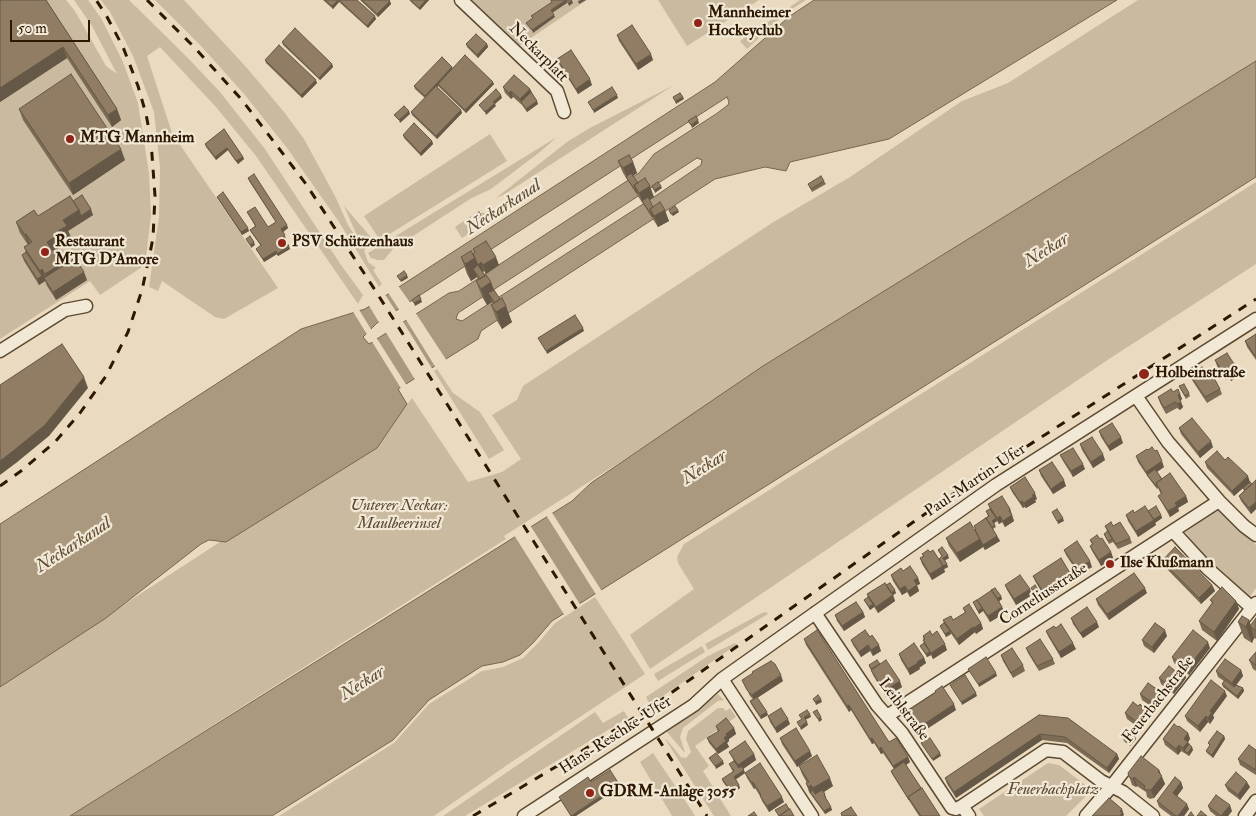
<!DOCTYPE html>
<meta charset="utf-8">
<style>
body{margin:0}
#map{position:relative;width:1256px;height:816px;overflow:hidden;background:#eadbc0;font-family:"IM FELL Double Pica",serif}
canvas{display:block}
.scale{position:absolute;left:10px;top:20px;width:80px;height:22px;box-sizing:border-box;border:2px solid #2e1800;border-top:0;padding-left:6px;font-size:15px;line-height:18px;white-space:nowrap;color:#2e1800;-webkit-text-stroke:4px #f1e8d6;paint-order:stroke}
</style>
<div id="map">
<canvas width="1256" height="816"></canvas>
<div class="scale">50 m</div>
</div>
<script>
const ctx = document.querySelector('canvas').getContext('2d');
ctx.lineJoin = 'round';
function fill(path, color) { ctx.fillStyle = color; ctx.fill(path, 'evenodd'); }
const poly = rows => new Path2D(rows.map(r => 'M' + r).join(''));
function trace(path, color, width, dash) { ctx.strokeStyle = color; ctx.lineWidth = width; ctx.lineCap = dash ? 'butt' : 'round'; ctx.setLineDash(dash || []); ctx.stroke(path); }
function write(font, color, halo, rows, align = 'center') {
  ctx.font = font + ' "IM FELL Double Pica",serif'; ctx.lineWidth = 4.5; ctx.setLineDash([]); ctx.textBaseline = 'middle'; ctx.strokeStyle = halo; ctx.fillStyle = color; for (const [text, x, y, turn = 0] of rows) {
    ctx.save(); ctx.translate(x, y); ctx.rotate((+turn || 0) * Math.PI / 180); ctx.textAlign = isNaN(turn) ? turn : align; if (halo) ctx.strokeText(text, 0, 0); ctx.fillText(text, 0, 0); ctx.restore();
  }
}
const green = poly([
 [0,0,66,0,75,11,106,66,117,74,92,26,74,0,88,0,101,18,123,62,138,103,149,173,151,216,145,265,100,295,90,281,0,339],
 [101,0,129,0,186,56,220,92,265,149,341,265,363,295,358,304,256,156,216,107,160,47,147,56,172,133,278,288,224,319,215,317,162,281,158,291,149,287,159,217,160,168,154,112,133,56,110,12],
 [155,0,184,0,247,68,284,112,304,139,335,196,348,225,361,245,344,206,375,242,364,250,368,262,376,268,373,270,382,284,379,287,339,222,287,148,245,95,202,47],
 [470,0,587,0,519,46],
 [658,0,759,0,687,46],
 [800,0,806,0,786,13,747,49,740,41],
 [1138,0,1256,0,1256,65,762,372,504,536,506,539,70,816,0,816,0,685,380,438,412,398,468,482,502,472,521,459,492,415,517,400,523,386,772,223,850,177,962,101,1008,83],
 [674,85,505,194,496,198,567,142,588,129],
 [490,134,507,161,380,240,364,216],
 [557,137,540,152,491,189,470,199,393,249,384,260,378,260,371,258,368,253],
 [1256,182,1256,264,1109,359,650,669,630,635,694,589,678,563,677,557,684,544],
 [480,213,485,213,492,219,462,238,455,227,474,214],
 [437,369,453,393,480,412,504,450,489,459,434,371],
 [1219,510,1256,545,1256,588,1249,598,1211,566,1185,532],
 [595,597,645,674,510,763,434,816,279,816,394,743,429,704,482,671,503,667,523,658,538,643,555,623],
 [766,612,768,614,708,650,705,644,762,613],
 [735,643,736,645,650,705,646,697,708,656],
 [702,646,705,652,658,681,654,674],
 [718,694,724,700,718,701,683,728,680,737,685,752,684,752,666,731],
 [718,708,723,708,726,711,730,708,736,717,695,746,709,766,703,771,731,816,714,816,665,739,667,740,681,757,686,758,691,752,686,739,688,731],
 [624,711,628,718,465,816,443,816,595,712,603,723],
 [653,753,690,808,695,816,672,816,640,762],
 [1048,763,1059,765,1088,787,1089,793,1066,816,984,816,979,809]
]);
const water = poly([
 [814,0,1117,0,889,139,790,162,786,171,765,167,715,179,502,317,481,331,478,339,398,389,407,404,377,448,226,542,209,540,201,544,106,618,0,687,0,524,301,329,365,309,715,82,790,16,814,0],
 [727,97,729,102,728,105,716,114,654,154,639,173,459,291,449,293,369,344,363,337,377,323,727,97],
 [697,158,702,160,701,165,654,197,462,321,456,319,458,313,487,294,697,158],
 [1256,61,1256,177,552,621,533,643,520,655,503,662,482,666,429,700,393,740,272,816,70,816,572,501,591,483,763,366,1256,61]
]);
const pier = poly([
 [397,284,411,304,400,311,387,291],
 [384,293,397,313,380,324,368,304],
 [358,308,372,331,368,336,352,310],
 [415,312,447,361,436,368,405,318],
 [402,320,433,370,416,381,385,331],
 [376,337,407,386,402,390,371,340],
 [551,511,603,593,597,596,546,515],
 [530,525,581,606,565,616,514,535]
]);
const minor = poly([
 [461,0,557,91,564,112],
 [0,351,65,310,86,306],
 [1136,396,1168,442,1219,501,1244,526,1256,535],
 [1173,531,1207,568,1252,608],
 [815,613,877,705,902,733,952,808,956,809,962,806,969,816],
 [722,679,812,816],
 [887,716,1219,501],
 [962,806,1046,750,1063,752,1101,781,1123,792,1153,816],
 [524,816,694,705,722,679,996,485,1256,319],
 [1086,816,1111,787,1256,603],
 [1245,816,1256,801]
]);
const rail = poly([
 [147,0,194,47,242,100,306,184,375,290,707,816],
 [0,486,21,471,55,442,80,413,106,376,128,332,142,290,149,258,153,238,155,196,151,141,146,114,138,86,123,47,106,15,96,0],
 [473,816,574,756,654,705,956,492,1256,299]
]);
const wall = poly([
 [0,0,46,0,117,109,121,120,112,127,67,58,0,102],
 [323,0,357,0,376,19,368,28,339,2,333,9],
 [360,0,389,0,391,4,378,17],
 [410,0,429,0,420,10,411,2],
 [617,35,653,60,638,70,619,41],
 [282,42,332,64,333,67,320,80,283,45],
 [466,44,487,44,488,47,478,58,467,47],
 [557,59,592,85,578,94,559,64],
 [265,60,317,83,302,98,266,63],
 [452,67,453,69,494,84,466,113,438,86,437,87,461,110,462,113,437,139,412,115,411,112,425,98,415,89,414,86],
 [503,87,530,89,538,104,527,112,522,105,513,97,511,99,505,93],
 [19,109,125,160,73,195,23,120],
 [224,129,243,157,244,159,238,164,228,150,216,160,206,147,205,144],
 [403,135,432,141,433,144,421,156,404,138],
 [618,161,633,162,637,173,633,176,638,183,654,197,649,200,653,207,669,221,658,227,623,173],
 [248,178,288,228,283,232,286,238,284,240,290,249,278,256,277,254,264,262,256,249,261,246,251,232,250,230,255,226,247,212,268,227,276,222,249,181],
 [824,181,826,184,812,192,808,184],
 [217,197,249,231,242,235,218,199],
 [73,201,93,215,68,231,71,237,63,242,64,245,54,252,62,266,87,280,56,300,47,286,45,281,39,285,24,261,22,255,26,252,24,247,28,245,20,233,16,222,38,216],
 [473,249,499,265,486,274,484,271,483,272,512,322,502,329,497,321,491,305,493,304,492,302,487,305,482,297,476,281,478,280,477,277,471,281,467,274,461,257,473,254,475,253],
 [1256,334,1256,360,1247,347,1245,341],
 [1215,360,1238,373,1236,374,1237,377,1231,381,1229,378,1226,380,1217,366],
 [1190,375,1209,379,1220,389,1222,394,1207,403,1192,380],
 [1179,386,1189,393,1190,396,1186,399],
 [1173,392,1180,394,1182,399,1180,400,1183,407,1180,410,1177,408,1166,414,1160,403,1158,397],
 [1179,428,1213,447,1200,458,1181,434],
 [1099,431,1123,443,1110,451,1101,437],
 [1080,444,1105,460,1093,468,1082,450],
 [1060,455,1085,469,1073,477,1063,461],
 [1136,456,1164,467,1157,472,1162,479,1186,496,1188,502,1178,508,1179,511,1170,517,1161,501,1158,496,1161,494,1158,488,1157,489,1148,477,1138,462],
 [1225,460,1252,484,1256,480,1256,509,1251,514,1241,501,1239,496,1244,491,1243,488,1244,487,1234,496,1207,468,1205,462],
 [1039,470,1066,486,1053,494,1041,476],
 [1010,487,1037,499,1035,500,1036,502,1026,508,1024,507,1023,508,1012,492],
 [988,504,1010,509,1014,521,1005,527,1002,522,999,524,997,521,994,523,996,527,993,529,1000,541,985,550,983,547,960,562,949,546,946,538,976,530,974,526,988,516,986,511,990,509],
 [1148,511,1161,515,1162,518,1155,523,1156,525,1138,537,1128,521,1126,515,1134,513],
 [1105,526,1113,526,1130,538,1132,543,1118,549,1113,542,1109,544,1104,534,1107,531],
 [1100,539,1111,552,1113,558,1101,566,1092,551,1090,546,1092,544,1090,540],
 [938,550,949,558,945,560,948,567,944,569,945,572,932,580,922,564,920,558,923,556,922,554,930,552,939,559,942,557],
 [1064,550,1092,567,1079,575,1066,555],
 [1162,561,1212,585,1215,591,1201,604,1164,566],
 [903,571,918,578,920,584,917,585,919,591,910,597,907,592,902,595,893,581,891,575],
 [1070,573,1072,578,1044,596,1035,581,1033,576],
 [886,585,896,593,893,595,895,601,878,613,874,607,870,610,864,600,868,597,867,594],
 [1005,585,1032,595,1016,605,1007,590],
 [1147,593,1109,620,1098,605,1096,599],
 [1001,596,1002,599,999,601,1005,613,990,622,983,611,979,614,973,602],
 [1210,600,1236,601,1239,609,1217,641,1202,630,1199,621,1212,603],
 [963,608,981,623,983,629,976,634,975,632,959,645,950,632,951,634,946,637,940,626,944,623,943,620,953,620,965,613],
 [863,612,865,617,844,631,837,621,835,615],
 [1071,618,1099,627,1083,638,1073,624],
 [1256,618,1256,639,1254,638,1252,643,1244,638,1238,622,1249,620,1251,626],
 [1056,628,1076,649,1061,658,1048,636,1046,631],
 [932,635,947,650,933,659,931,655,927,657,920,646,924,643,923,636],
 [1167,636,1154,653,1144,646,1142,640],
 [870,637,881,651,873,656,870,651,861,657,853,645,851,640],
 [804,639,889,742,908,757,910,762,906,765,940,816,919,816,892,774,891,771,894,769,883,753,881,754,874,743,872,744,851,710,849,712,806,645],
 [1026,648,1053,659,1055,664,1039,671,1028,653],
 [1210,648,1189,675,1174,663,1172,657],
 [1256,652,1256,671,1253,669,1249,660],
 [899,654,924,658,926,663,919,668,920,669,910,675,901,660],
 [1001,655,1023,665,1025,671,1013,678,1003,661],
 [880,664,902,687,886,697,873,675,869,665],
 [1241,670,1243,676,1236,685,1243,688,1244,691,1238,699,1223,687,1222,684,1224,681,1218,677,1216,671],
 [1177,672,1185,675,1186,678,1174,694,1161,684,1159,678],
 [742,680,783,681,757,698,768,715,761,719,751,704,750,701,753,699,750,696],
 [1161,692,1163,698,1155,709,1142,700,1140,694],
 [1227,696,1213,715,1214,718,1210,724,1208,722,1200,732,1187,721,1185,716],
 [956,710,916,736,905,720,903,714],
 [1143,710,1147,717,1139,728,1127,719,1125,713],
 [1039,715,1117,754,1119,759,1109,773,1067,743,1042,740,956,798,947,784,945,778],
 [768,716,790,724,777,733,770,722],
 [716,726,734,728,736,734,729,739,729,741,727,743,729,747,718,754,709,743,707,738,718,732],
 [1178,727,1188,733,1190,739,1188,742,1189,744,1193,750,1189,756,1181,751,1178,755,1165,745,1163,739],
 [1224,736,1225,739,1213,758,1207,753,1206,751,1210,746,1208,743],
 [780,738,812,756,797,767,782,744],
 [1123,738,1136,739,1130,746,1124,741],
 [1256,750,1256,775,1240,765,1238,759],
 [729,752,754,754,756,760,743,769,745,773,784,802,769,812,762,801,760,796,755,788,754,789,747,778,745,773,736,779,740,788,732,794,723,782,722,779,733,772,729,764,734,761],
 [799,766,833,786,824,792,826,797,825,798,832,810,825,814,809,792,806,783,807,783,802,774],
 [1159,770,1165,784,1154,798,1150,799,1147,797,1146,792,1137,786,1136,787,1132,785,1128,773],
 [1181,782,1183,788,1177,796,1189,809,1184,816,1171,816,1159,807,1157,801],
 [1225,785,1250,787,1240,800,1228,791],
 [1208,806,1232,811,1228,816,1216,816,1210,811]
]);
const shadedWall = poly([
 [338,0,339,2,333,9,332,6],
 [426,0,429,0,420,10,419,8],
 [566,0,567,3,552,13,551,10],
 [581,0,586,0,579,4,578,1],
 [390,1,391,4,378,17,377,14],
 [572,1,573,3,569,6,568,3],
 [554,15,555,17,533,33,532,30],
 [375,16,376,19,368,28,367,26],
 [487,44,488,47,478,58,477,55],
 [63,47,67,58,0,102,0,88],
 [651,54,653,60,638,70,636,64],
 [332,64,333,67,320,80,319,78],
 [452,67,453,70,438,84,438,86,426,99,425,96],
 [590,79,592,85,578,94,576,89],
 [316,80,317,83,302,98,301,95],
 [493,82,494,84,466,113,465,110],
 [530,89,532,94,521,102,522,105,520,99],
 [511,91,513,97,511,99,509,93],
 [501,95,502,98,495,104,496,106,486,115,485,112,493,102],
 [617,95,618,98,594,113,593,110],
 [683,97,684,99,676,104,675,101],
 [537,101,538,104,527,112,526,109],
 [117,109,121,120,112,127,108,115],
 [461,110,462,113,437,139,436,136],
 [409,111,410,114,400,123,399,120],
 [698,120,699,123,692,128,691,125],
 [432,141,433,144,421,156,420,153],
 [227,148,228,150,216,160,215,157],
 [121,149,125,160,73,195,69,183],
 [243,157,244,159,238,164,236,161],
 [633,162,637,173,628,179,623,168],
 [650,186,654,197,644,203,642,201,643,204,639,192],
 [661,186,662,188,655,193,654,190],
 [91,209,93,215,68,231,71,237,63,242,64,245,51,253,47,242,63,220,79,210],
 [665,210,669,221,658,227,654,216],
 [678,210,679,212,673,216,671,214],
 [483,219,484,222,481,224,480,221],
 [287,225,288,228,283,232,281,229],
 [248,228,249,231,242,235,241,232],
 [26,234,30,245,29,246,25,235],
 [254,242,255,245,251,248,250,245],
 [289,246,290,249,278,256,277,254],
 [276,251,277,254,264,262,263,259],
 [496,257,499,265,486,274,483,265],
 [475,258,481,262,484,271,481,273,474,269,477,277,471,281,465,264],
 [61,264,65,275,49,285,45,274],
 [42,269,46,280,44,278,45,281,39,285,37,279,42,276,40,271],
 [84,272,87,280,56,300,53,292],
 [407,275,408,278,401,282,400,280],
 [491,282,497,298,489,293,492,302,487,305,481,289],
 [421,299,422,302,415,306,414,303],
 [506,306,512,322,502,329,496,312],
 [583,328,584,331,547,354,546,351],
 [1236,367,1238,373,1236,374,1237,377,1231,381,1229,375,1233,368],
 [84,377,88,388,49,436,16,463,0,475,0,461],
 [1180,394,1182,399,1180,401,1178,395],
 [1181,402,1183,407,1180,410,1178,404],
 [1121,437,1123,443,1110,451,1108,446],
 [1211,441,1213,447,1200,458,1198,452],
 [1103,454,1105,460,1093,468,1091,462],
 [1162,461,1164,467,1149,477,1146,472],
 [1083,464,1085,469,1073,477,1071,471],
 [1248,476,1250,482,1234,496,1232,491],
 [1064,480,1066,486,1053,494,1051,489],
 [1035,493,1037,499,1035,500,1036,502,1026,508,1024,503],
 [1186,496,1188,502,1178,508,1179,511,1170,517,1168,511,1175,503],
 [1022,501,1024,507,1023,508,1020,502],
 [1256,502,1256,509,1251,514,1249,508],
 [1010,509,1014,521,1005,527,1003,521,1009,511],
 [1161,515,1162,518,1155,523,1156,525,1138,537,1136,531],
 [1000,516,1002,522,999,524,997,518],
 [996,518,997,521,993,524,992,521],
 [1063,518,1064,521,1058,524,1057,521],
 [997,536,1000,541,985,550,983,545],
 [980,539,983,547,960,562,957,553],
 [1111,552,1113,558,1101,566,1099,560],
 [948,555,949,558,944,561,943,558],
 [1090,561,1092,567,1079,575,1077,569],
 [947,564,948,567,944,569,945,572,932,580,930,574],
 [1070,573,1072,578,1044,596,1042,590],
 [918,578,920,584,917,585,919,591,910,597,908,591,914,580],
 [1212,585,1215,591,1201,604,1199,598],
 [905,586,907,592,902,595,900,589],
 [1145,588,1147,593,1109,620,1107,614],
 [1030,589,1032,595,1016,605,1014,599],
 [895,590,896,593,892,596,891,593],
 [1040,593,1041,596,1037,598,1036,596],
 [893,595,895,601,878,613,876,607],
 [1001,596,1002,599,998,602,996,599],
 [1236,601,1239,609,1217,641,1214,632],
 [873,604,874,607,870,610,869,607],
 [1002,607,1005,613,990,622,988,616],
 [982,608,983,611,979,614,978,611],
 [863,612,865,617,844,631,842,626],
 [1249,620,1254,638,1252,643,1246,627],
 [1097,622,1099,627,1083,638,1080,633],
 [981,623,983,629,976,634,974,628],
 [973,627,975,632,959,645,957,639],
 [1165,630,1167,636,1154,653,1152,647],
 [950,631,951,634,946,637,945,634],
 [1208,642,1210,648,1189,675,1187,669],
 [1073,643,1076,649,1061,658,1059,652],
 [945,644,947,650,933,659,931,653],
 [868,645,870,651,861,657,859,652],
 [879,645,881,651,873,656,871,650],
 [930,652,931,655,927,657,926,654],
 [924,658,926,663,919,668,920,669,910,675,908,669,917,662],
 [1241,670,1243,676,1234,688,1232,683],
 [996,673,997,676,979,687,978,684],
 [781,675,783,681,754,700,752,695],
 [1185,675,1186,678,1184,681,1183,678],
 [1182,676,1184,681,1174,694,1172,688],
 [900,681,902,687,886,697,884,691],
 [1243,688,1244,691,1238,699,1237,696],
 [1225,691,1227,696,1213,715,1214,718,1210,724,1208,718,1210,711],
 [1161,692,1163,698,1155,709,1153,703],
 [976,693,977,696,962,705,961,702],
 [821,699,822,702,816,705,815,702],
 [954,704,956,710,916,736,914,731],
 [849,705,851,710,849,712,847,706],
 [1145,711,1147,717,1139,728,1137,722],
 [767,712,768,715,761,719,760,716],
 [810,714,811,717,805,720,804,717],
 [1206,716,1208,722,1200,732,1198,726],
 [821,717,822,720,819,722,818,719],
 [788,719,790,724,777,733,775,728],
 [807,722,808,725,801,730,800,727],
 [734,728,736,734,729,739,729,741,727,743,729,747,718,754,716,749,726,734],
 [1188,733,1190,739,1188,742,1190,747,1184,751,1183,748,1184,739],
 [1040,734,1042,740,956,798,954,792],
 [1135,736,1136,739,1130,746,1129,743],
 [1224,736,1225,739,1213,758,1212,755],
 [872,738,874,743,872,744,870,739],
 [1179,745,1181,751,1178,755,1176,749],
 [881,747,883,753,881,754,879,749],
 [1192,747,1193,750,1189,756,1188,753],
 [810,751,812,756,797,767,795,761],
 [940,753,941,756,933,761,932,759],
 [754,754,756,760,740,771,738,765],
 [1117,754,1119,759,1109,773,1107,768],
 [908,757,910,762,895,772,893,766],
 [723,761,724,764,716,769,715,766],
 [744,770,745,773,735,780,734,777],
 [1159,770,1165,784,1154,798,1151,790,1158,772],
 [1134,777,1137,786,1136,787,1133,779],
 [830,778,833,786,816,797,813,788],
 [753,782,755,788,754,789,752,783],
 [1181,782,1183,788,1175,799,1173,793],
 [1247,782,1250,787,1240,800,1238,795],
 [619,784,620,787,576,816,571,816],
 [739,785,740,788,732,794,731,791],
 [811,785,814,793,810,792,808,787],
 [782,797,784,802,769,812,767,806],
 [1187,804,1189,809,1184,816,1178,816],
 [1230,805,1232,811,1228,816,1221,816],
 [831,807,832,810,825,814,824,811],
 [1122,809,1124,815,1123,816,1120,816,1120,811]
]);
const building = poly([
 [0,0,46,0,117,109,108,115,63,47,0,88,0,0],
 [325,0,338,0,332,6,325,0],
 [339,0,357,0,375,16,367,26,339,0],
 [362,0,389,0,390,1,377,14,362,0],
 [410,0,426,0,419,8,410,0],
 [551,0,571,0,572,1,568,3,566,0,551,10,554,15,532,30,526,23,533,18,531,16,552,2,551,0],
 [632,25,651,54,636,64,617,35,632,25],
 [295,28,332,64,319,78,282,42,295,28],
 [476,34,487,44,477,55,466,44,476,34],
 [279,45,316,80,301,95,265,60,279,45],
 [571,50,590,79,576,89,557,59,571,50],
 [465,55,493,82,465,110,438,84,465,55],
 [442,57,452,67,425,96,414,86,442,57],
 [71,74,121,149,69,183,19,109,71,74],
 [514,75,530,89,520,99,511,91,509,93,503,87,514,75],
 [436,86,461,110,436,136,411,112,436,86],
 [612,87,617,95,593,110,588,102,612,87],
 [496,89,501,95,493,102,495,103,485,112,479,105,496,89],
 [531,92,537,101,526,109,521,102,531,92],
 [680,93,683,97,675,101,673,97,680,93],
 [404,106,409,111,399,120,394,115,404,106],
 [696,116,698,120,691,125,688,121,696,116],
 [414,123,432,141,420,153,403,135,414,123],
 [224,129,243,157,236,161,227,148,215,157,205,144,224,129],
 [629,155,633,162,623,168,618,161,629,155],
 [631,173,638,183,634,185,637,193,626,177,631,173],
 [254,174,287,225,281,229,285,235,283,237,289,246,277,254,276,251,263,259,256,249,261,245,250,230,256,226,247,212,255,207,268,227,276,222,248,178,254,174],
 [821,176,824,181,811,189,808,184,821,176],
 [645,178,650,186,639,193,634,185,645,178],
 [658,182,661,186,654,190,652,186,658,182],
 [223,192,248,228,241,232,217,197,223,192],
 [82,195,91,209,81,216,79,210,73,201,82,195],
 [70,196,79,210,63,220,67,226,58,231,60,234,47,242,61,264,45,274,42,269,40,271,24,247,32,242,26,234,25,235,16,222,34,210,38,216,70,196],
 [648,197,653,207,650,209,653,217,642,201,648,197],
 [660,202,665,210,654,216,650,209,660,202],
 [675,206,678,210,671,214,669,210,675,206],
 [479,212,483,219,480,221,476,214,479,212],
 [250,236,254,242,250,245,246,239,250,236],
 [486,241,496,257,483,265,481,262,478,265,475,258,473,254,475,252,473,249,486,241],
 [471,251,475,258,465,264,461,257,471,251],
 [26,252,42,276,37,279,22,255,26,252],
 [75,258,84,272,53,292,44,278,75,258],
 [478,265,485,276,480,279,473,269,478,265],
 [404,271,407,275,400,280,397,276,404,271],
 [486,275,491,282,481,289,476,281,486,275],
 [494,290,500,299,495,303,488,293,494,290],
 [419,295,421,299,414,303,412,300,419,295],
 [502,298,506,306,496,312,491,305,502,298],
 [575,315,583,328,546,351,538,338,575,315],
 [1256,334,1256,355,1255,356,1245,341,1256,334],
 [62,344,84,377,45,425,12,452,0,461,0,385,62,344],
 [1227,353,1236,367,1233,368,1235,372,1229,375,1227,372,1224,374,1215,360,1227,353],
 [1202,367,1209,379,1213,376,1220,389,1205,397,1190,375,1202,367],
 [1184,384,1189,393,1185,396,1179,386,1184,384],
 [1171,389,1173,392,1178,389,1180,394,1178,395,1181,402,1178,404,1175,402,1164,408,1158,397,1171,389],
 [1192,418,1211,441,1198,452,1179,428,1192,418],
 [1112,423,1121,437,1108,446,1099,431,1112,423],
 [1092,437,1103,454,1091,462,1080,444,1092,437],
 [1152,447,1155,451,1157,450,1162,461,1146,472,1136,456,1147,449,1148,450,1152,447],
 [1073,448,1083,464,1071,471,1060,455,1073,448],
 [1217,451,1225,460,1228,457,1248,476,1232,491,1205,462,1217,451],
 [1052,462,1064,480,1051,489,1039,470,1052,462],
 [1155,469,1162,479,1156,483,1157,485,1156,486,1147,475,1155,469],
 [1170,473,1186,496,1175,503,1177,506,1168,511,1158,496,1162,493,1156,483,1170,473],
 [1025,477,1035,493,1032,495,1034,496,1024,503,1022,501,1020,502,1010,487,1025,477],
 [1256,480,1256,502,1249,508,1239,496,1256,480],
 [1250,482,1252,484,1245,490,1243,488,1250,482],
 [1002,496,1010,509,1009,511,1012,515,1003,521,1000,516,997,518,988,504,1002,496],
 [1145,506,1154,520,1136,531,1126,515,1133,510,1134,513,1145,506],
 [1156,506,1161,515,1153,520,1154,520,1148,511,1156,506],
 [990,509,996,518,992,521,995,525,992,527,986,518,989,516,986,511,990,509],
 [1057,509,1063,518,1057,521,1052,512,1057,509],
 [986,518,997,536,983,545,975,530,976,529,974,526,986,518],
 [970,522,980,539,957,553,946,538,970,522],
 [1111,522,1113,526,1120,522,1130,538,1116,544,1105,526,1111,522],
 [1108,531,1112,539,1108,541,1104,534,1108,531],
 [1097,535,1100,539,1102,538,1111,552,1099,560,1090,546,1093,544,1090,540,1097,535],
 [1077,541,1090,561,1077,569,1064,550,1077,541],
 [942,547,948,555,943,558,947,564,943,566,939,559,942,556,938,550,942,547],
 [1175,547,1212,585,1199,598,1162,561,1175,547],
 [928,550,930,552,933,550,943,566,930,574,920,558,924,556,922,554,928,550],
 [1061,558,1070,573,1042,590,1033,576,1061,558],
 [910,566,918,578,914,580,917,585,908,591,905,586,900,589,891,575,901,568,903,571,910,566],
 [1134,573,1145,588,1107,614,1096,599,1134,573],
 [1020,575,1030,589,1014,599,1005,585,1020,575],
 [885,583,893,595,876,607,867,594,885,583],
 [890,583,895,590,891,593,886,585,890,583],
 [1035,585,1040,593,1036,596,1031,588,1035,585],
 [1222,587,1236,601,1214,632,1199,621,1213,602,1210,600,1222,587],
 [995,588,1001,596,997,599,991,590,995,588],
 [992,590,1002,607,988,616,977,600,992,590],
 [868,597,873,604,869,607,864,600,868,597],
 [977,600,982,608,978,611,973,602,977,600],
 [856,602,863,612,842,626,835,615,856,602],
 [969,604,981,623,974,628,973,627,957,639,943,620,951,616,953,620,966,612,963,608,969,604],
 [1087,607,1097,622,1080,633,1071,618,1087,607],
 [1242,616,1249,620,1246,627,1238,622,1242,616],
 [1256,618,1256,631,1250,626,1256,618],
 [944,623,950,631,945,634,940,626,944,623],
 [1155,623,1165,630,1152,647,1142,640,1155,623],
 [1061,624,1073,643,1059,652,1046,631,1054,626,1056,628,1061,624],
 [817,630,889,742,896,738,908,757,893,766,881,747,879,749,872,738,870,739,849,705,847,706,804,639,817,630],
 [865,630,870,637,872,635,879,645,871,650,868,645,859,652,851,640,865,630],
 [1193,630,1208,642,1187,669,1172,657,1193,630],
 [930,631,932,635,937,631,945,644,931,653,923,640,925,639,923,636,930,631],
 [1040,639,1053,659,1037,666,1026,648,1040,639],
 [914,643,924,658,917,662,918,663,908,669,899,654,914,643],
 [924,643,930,652,926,654,920,646,924,643],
 [1012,648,1023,665,1011,673,1001,655,1012,648],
 [1256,652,1256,665,1249,660,1256,652],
 [986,657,996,673,978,684,968,669,986,657],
 [1225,659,1241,670,1232,683,1216,671,1225,659],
 [877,660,880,664,871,669,869,665,877,660],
 [886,660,900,681,884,691,871,670,886,660],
 [771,661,775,664,781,675,752,695,747,690,742,680,753,673,752,672,771,661],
 [1169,666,1182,676,1172,688,1159,678,1169,666],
 [1179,670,1185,675,1183,678,1182,676,1177,672,1179,670],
 [965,675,976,693,961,702,950,685,965,675],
 [1211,680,1225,691,1210,711,1212,712,1208,718,1206,716,1198,726,1185,716,1211,680],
 [1225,680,1234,687,1236,685,1243,688,1237,696,1222,684,1225,680],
 [1148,683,1161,692,1153,703,1140,694,1148,683],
 [942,686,954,704,914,731,903,714,936,692,935,691,942,686],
 [818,695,821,699,815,702,813,699,818,695],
 [757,697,767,712,760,716,750,701,757,697],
 [1133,702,1138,706,1140,704,1142,706,1141,708,1145,711,1137,722,1125,713,1133,702],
 [781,708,788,719,775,728,768,716,781,708],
 [807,710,810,714,804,717,807,722,800,727,797,722,802,719,799,715,807,710],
 [817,710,821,717,818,719,813,712,817,710],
 [1039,715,1068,718,1117,754,1107,768,1065,737,1040,734,954,792,945,778,1039,715],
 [726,718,734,728,726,734,727,735,724,738,726,741,716,749,707,738,719,731,716,726,726,718],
 [1174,724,1178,727,1179,726,1188,733,1184,739,1188,742,1183,748,1179,745,1176,749,1163,739,1174,724],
 [796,728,810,751,795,761,780,738,796,728],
 [1128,731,1135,736,1129,743,1123,738,1128,731],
 [1217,731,1224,736,1212,755,1206,751,1210,745,1208,743,1217,731],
 [930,738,940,753,932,759,921,743,930,738],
 [745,741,754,754,738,765,729,752,745,741],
 [1189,744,1192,747,1188,753,1184,751,1189,744],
 [1249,745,1256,750,1256,770,1238,759,1249,745],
 [716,753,723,761,715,766,709,758,716,753],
 [817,755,830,778,813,788,811,785,808,787,806,783,809,782,799,766,817,755],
 [1141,756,1159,770,1158,772,1162,776,1151,790,1147,790,1144,789,1145,786,1134,777,1133,779,1129,777,1128,773,1141,756],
 [734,761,739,768,741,766,744,770,734,777,739,785,731,791,722,779,734,771,729,764,734,761],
 [904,762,921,788,908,797,909,800,891,771,904,762],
 [760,763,782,797,767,806,760,796,761,795,753,782,752,783,745,773,760,763],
 [610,770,619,784,571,816,559,797,588,777,591,782,610,770],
 [1236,772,1247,782,1238,795,1225,785,1236,772],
 [1175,777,1181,782,1173,793,1187,804,1178,816,1176,816,1157,801,1175,777],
 [922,788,940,816,921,816,908,797,922,788],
 [813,790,815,794,822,790,825,794,824,795,831,807,824,811,810,792,813,790],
 [1216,795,1230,805,1221,816,1208,806,1216,795],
 [1109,798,1122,809,1120,811,1122,813,1120,816,1092,816,1109,798],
 [786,804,789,809,779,816,775,810,786,804],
 [851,807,857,816,842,816,841,813,851,807],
 [790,809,794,816,779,816,790,809],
 [1201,811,1207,816,1197,816,1201,811],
 [754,812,757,816,748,816,754,812],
 [1191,812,1194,816,1188,816,1191,812]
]);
const markers = [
 [698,23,5,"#8f2418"],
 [70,139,5,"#8f2418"],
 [282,243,5,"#8f2418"],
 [45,252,5,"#8f2418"],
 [1144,374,6,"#8f2418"],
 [1110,564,5,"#8f2418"],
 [590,793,5,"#8f2418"]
];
const poiNames = [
 ["Mannheimer",708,14],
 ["Hockeyclub",708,32],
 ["MTG Mannheim",80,139],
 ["Restaurant",55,243],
 ["MTG D'Amore",55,261],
 ["PSV Schützenhaus",292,243],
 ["Holbeinstraße",1155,374],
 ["Ilse Klußmann",1120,564],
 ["GDRM-Anlage 3055",600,793]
];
const streetNames = [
 ["Neckarplatt",538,53,45],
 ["Paul-Martin-Ufer",976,481,-34],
 ["Corneliusstraße",1044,595,-33],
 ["Feuerbachstraße",1159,700,-52],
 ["Leiblstraße",903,710,53],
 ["Hans-Reschke-Ufer",616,736,-33]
];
const parkNames = [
 ["Unterer Neckar:",399,507],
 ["Maulbeerinsel",399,525],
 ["Feuerbachplatz",1053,791]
];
const waterNames = [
 ["Neckarkanal",504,208,-33],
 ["Neckar",1047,251,-32],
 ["Neckar",705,468,-32],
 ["Neckarkanal",74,546,-33],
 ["Neckar",363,684,-32]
];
fill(green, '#caba9f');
fill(water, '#aa997f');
trace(water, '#78654c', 1);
fill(pier, '#eadbc0');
trace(minor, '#5d4930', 15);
trace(minor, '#f1e8d6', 12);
trace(rail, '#2e1800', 3, [9, 9]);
fill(wall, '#7c6c56');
fill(shadedWall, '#655846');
fill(building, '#907d64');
trace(building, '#655846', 1);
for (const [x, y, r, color] of markers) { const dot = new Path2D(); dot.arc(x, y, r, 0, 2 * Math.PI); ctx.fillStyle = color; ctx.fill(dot); trace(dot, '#f1e8d6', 2); }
write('bold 16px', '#2e1800', '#f1e8d6', poiNames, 'left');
write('16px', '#2e1800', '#f1e8d6', streetNames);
write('italic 16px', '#5d4930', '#f1e8d6', parkNames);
write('italic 18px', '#604c33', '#f1e8d6', waterNames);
</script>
